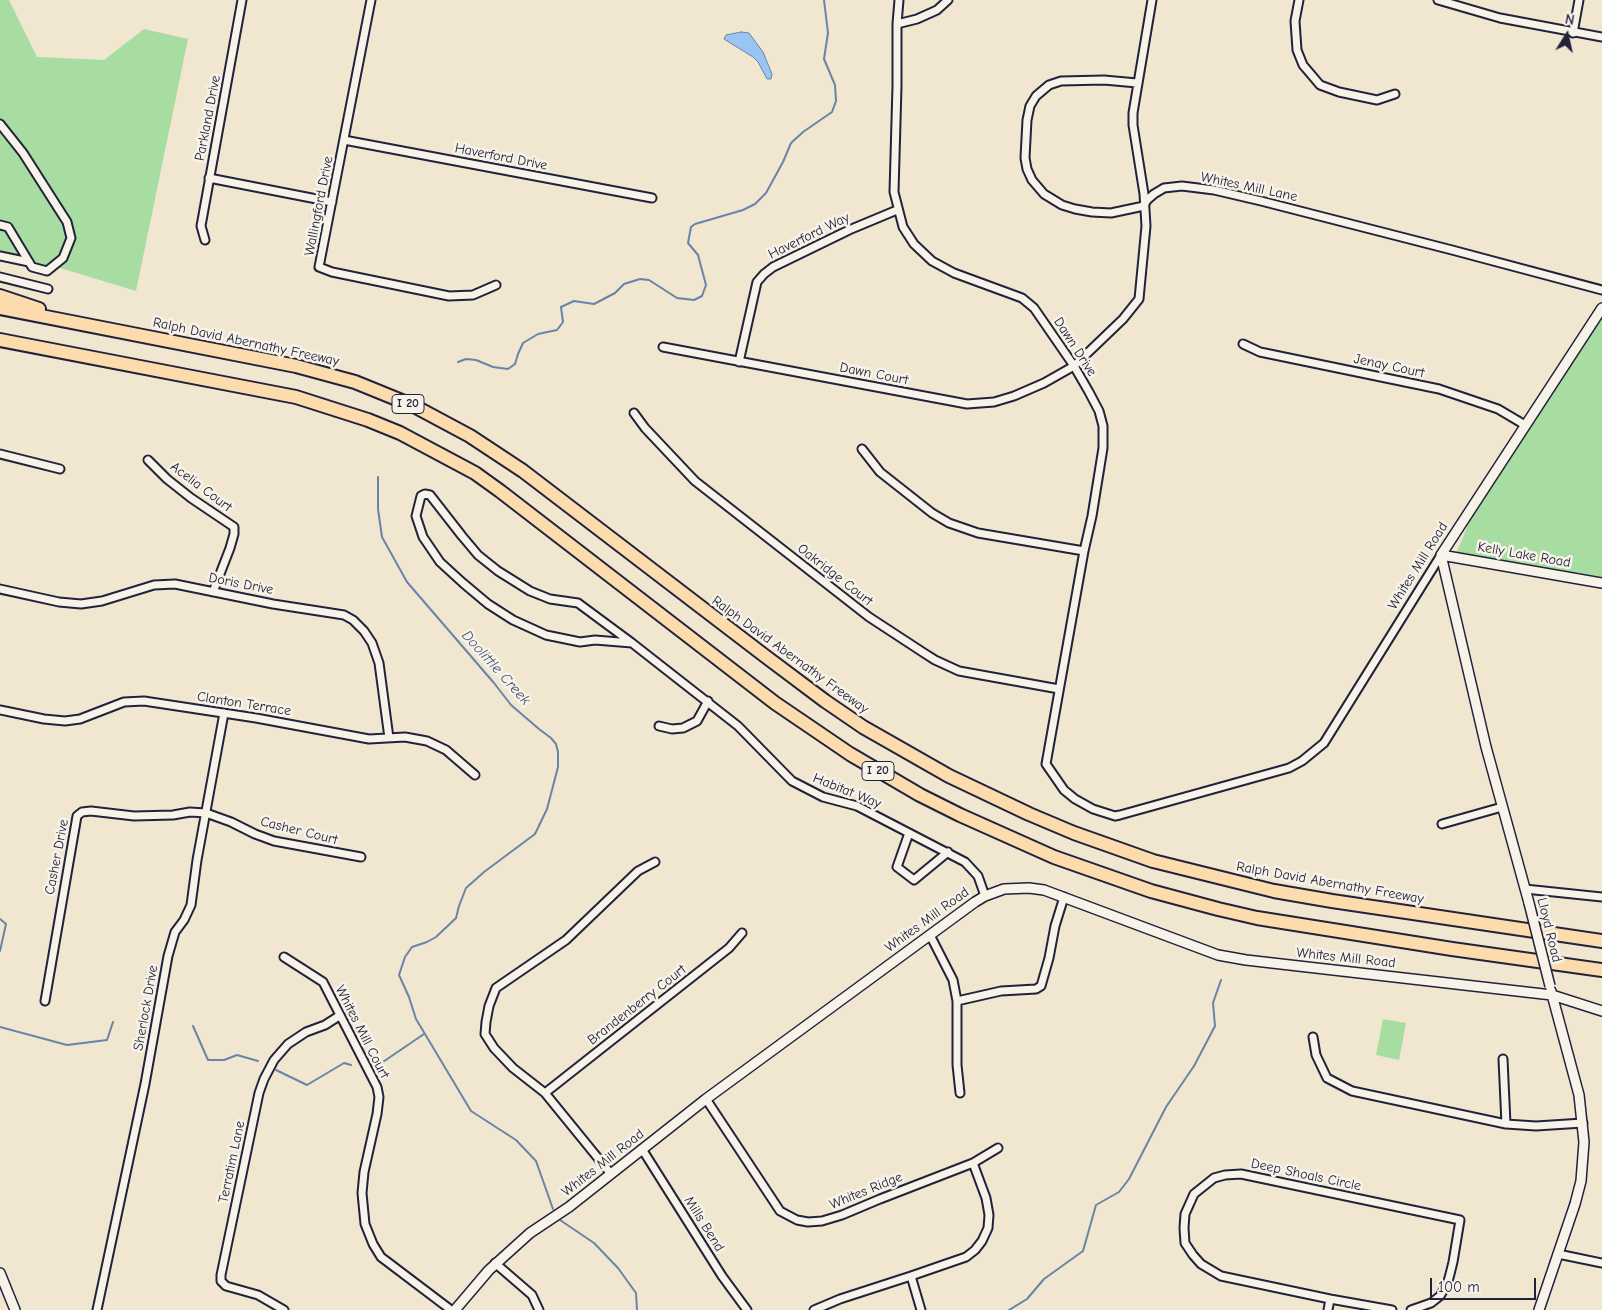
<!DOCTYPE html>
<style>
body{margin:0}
#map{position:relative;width:1602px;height:1310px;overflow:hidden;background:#f1e6d0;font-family:"Comic Neue",sans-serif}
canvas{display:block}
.north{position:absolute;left:1542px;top:10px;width:50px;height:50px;-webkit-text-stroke:4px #f7f3e8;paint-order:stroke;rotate:10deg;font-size:14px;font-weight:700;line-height:20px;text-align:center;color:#22223b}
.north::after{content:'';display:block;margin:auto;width:18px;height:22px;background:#22223b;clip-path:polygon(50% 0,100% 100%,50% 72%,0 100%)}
.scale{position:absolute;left:1430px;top:1278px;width:106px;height:22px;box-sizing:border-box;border:2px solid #22223b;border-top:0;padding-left:6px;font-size:15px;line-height:18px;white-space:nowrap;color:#22223b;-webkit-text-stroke:4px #f7f3e8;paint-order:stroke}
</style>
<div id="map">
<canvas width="1602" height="1310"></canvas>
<div class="north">N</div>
<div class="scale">100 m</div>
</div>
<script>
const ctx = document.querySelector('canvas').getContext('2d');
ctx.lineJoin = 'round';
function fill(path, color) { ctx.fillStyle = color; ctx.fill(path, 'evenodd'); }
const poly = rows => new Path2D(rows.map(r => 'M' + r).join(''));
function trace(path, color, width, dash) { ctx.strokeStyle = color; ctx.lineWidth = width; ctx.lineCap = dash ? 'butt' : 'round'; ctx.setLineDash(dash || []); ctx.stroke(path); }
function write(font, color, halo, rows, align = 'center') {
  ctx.font = font + ' "Comic Neue",sans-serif'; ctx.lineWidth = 5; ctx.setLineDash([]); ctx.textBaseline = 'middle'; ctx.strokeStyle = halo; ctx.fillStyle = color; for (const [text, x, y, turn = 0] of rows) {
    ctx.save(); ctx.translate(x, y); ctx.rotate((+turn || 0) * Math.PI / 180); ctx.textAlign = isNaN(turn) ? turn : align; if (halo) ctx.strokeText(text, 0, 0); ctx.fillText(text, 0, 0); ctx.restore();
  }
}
const green = poly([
 [0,0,9,0,37,57,104,60,144,29,188,39,136,291,60,268,0,262],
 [1602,302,1602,584,1457,552,1484,484],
 [1383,1019,1406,1023,1399,1060,1376,1055]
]);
const water = poly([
 [741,32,749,33,763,52,772,74,771,79,767,79,758,62,753,57,724,39,726,35,741,32]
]);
const stream = poly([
 [458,362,466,359,476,360,493,367,508,369,515,364,518,354,523,343,538,334,557,330,563,322,561,307,574,301,594,304,615,293,624,284,640,279,649,280,677,298,694,300,702,296,706,285,698,255,688,243,691,227,695,224,743,210,755,204,766,193,783,162,791,143,803,132,832,112,836,101,835,85,824,59,828,33,824,0],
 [378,477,378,509,382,537,407,582,494,683,511,705,539,729,551,738,556,744,558,752,558,767,547,809,535,834,484,872,466,888,459,906,456,918,436,937,427,942,412,947,405,957,399,975,409,997,416,1019,471,1111,516,1140,536,1161,553,1209],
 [0,919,6,924,0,951],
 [193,1026,208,1060,224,1060,237,1055,258,1061],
 [0,1027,67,1045,107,1040,113,1022],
 [377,1066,424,1034],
 [276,1070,307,1085,344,1063,351,1065],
 [560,1220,594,1243,618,1268,636,1293,637,1310],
 [1009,1310,1027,1299,1044,1279,1083,1251,1096,1205,1119,1192,1129,1179,1166,1107,1194,1066,1215,1026,1213,1003,1221,980]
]);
const minor = poly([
 [371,0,319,267,332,272,449,296,473,295,496,285],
 [899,0,897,24,897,86,894,192,903,227,914,244,932,261,954,273,1022,298,1034,308,1074,366,1089,392,1099,411,1103,426,1103,448,1092,516,1084,551,1046,764,1064,790,1075,799,1093,809,1115,816,1120,815,1289,768,1302,761,1324,743,1441,555],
 [1299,0,1295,21,1297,50,1303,65,1320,85,1339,92,1377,100,1395,94],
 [1438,0,1500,18,1602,37],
 [897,24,917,19,937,10,948,0],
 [1573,33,1579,0],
 [1137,83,1104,80,1061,81,1049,85,1036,96,1030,106,1027,120,1025,158,1027,169,1032,180,1044,194,1062,205,1075,209,1092,212,1111,213,1144,206,1147,200,1154,194,1164,188,1182,186,1214,190,1261,201,1452,250,1602,290],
 [0,124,23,153,67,222,71,238,63,258,47,271,32,267,8,227,0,225],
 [344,140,652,198],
 [209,178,332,202],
 [205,240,201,226,242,0],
 [0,256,29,262],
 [0,277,48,289],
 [1243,344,1260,352,1439,389,1498,409,1525,425],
 [663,347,967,404,994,402,1014,396,1044,383,1074,366,1123,319,1139,299,1146,226,1144,194,1133,125,1133,113,1152,0],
 [739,362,757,282,764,274,773,267,849,230,897,210],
 [634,413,645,428,695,481,869,617,924,653,935,660,959,671,1059,689],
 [862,449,880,472,932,513,949,523,978,533,1084,551],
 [0,454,60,469],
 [148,460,167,479,191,498,234,527,234,534,230,548,213,592],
 [0,589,59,602,81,604,102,601,154,585,175,584,273,604,344,615,353,620,364,631,372,643,379,663,389,738],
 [632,643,595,640,580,642,546,635,513,620,488,604,463,583,440,562,423,537,416,516,421,496,425,494,430,495,462,536,478,555,498,571,530,591,550,599,578,603,632,643,738,726,792,781,823,797,857,806,965,862,978,876,985,896],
 [0,710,44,719,65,721,80,719,124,702,144,701,256,718,369,739,405,737,427,741,446,750,475,775],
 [659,726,672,729,683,728,697,721,708,701],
 [1442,824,1502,807],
 [909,833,897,867,914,880,948,852],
 [1525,889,1602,897],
 [930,935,953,980,957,1001,957,1065,960,1093],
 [284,957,323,982,377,1087,379,1097,377,1114,364,1172,362,1193,365,1224,373,1244,381,1257,451,1310],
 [45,1001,77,816,82,812,91,811,134,816,173,815,190,812,206,813,231,822,255,834,274,841,361,857],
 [957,1001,1001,991,1036,989,1041,986,1049,958,1055,926,1064,897],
 [1313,1037,1316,1055,1327,1078,1352,1091,1506,1124,1536,1126,1583,1123],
 [1503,1059,1506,1124],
 [545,1093,729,948,742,933],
 [706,1099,780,1211,797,1220,808,1222,822,1221,842,1215,880,1199,973,1163,986,1198,989,1215,988,1228,982,1241,975,1250,966,1257,911,1276],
 [642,1149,722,1276,747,1310],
 [973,1163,998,1148],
 [611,1174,545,1093,513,1068,494,1048,485,1034,486,1022,489,1006,496,988,566,940,638,871,655,862],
 [1558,1254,1602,1263],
 [495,1263,532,1295,539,1310],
 [97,1310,145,1084,168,956,175,932,184,920,191,905,197,860,224,713],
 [284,1310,258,1295,226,1286,221,1281,221,1275,259,1093,264,1079,274,1060,288,1044,306,1032,325,1025,339,1016],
 [814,1310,840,1299,911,1276,921,1310],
 [1328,1310,1330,1299],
 [1392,1310,1330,1299,1221,1276,1201,1264,1193,1255,1185,1243,1184,1228,1185,1214,1194,1194,1214,1178,1225,1175,1241,1174,1460,1220,1453,1262,1449,1278,1446,1286,1440,1296,1431,1303,1411,1310]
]);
const tertiary = poly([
 [1441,555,1486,747,1529,903],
 [1441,555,1602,308],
 [1441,555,1602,583],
 [455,1310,489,1270,530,1233,569,1207,706,1099,975,902,985,896,1004,889,1029,888,1044,890,1218,955,1246,960,1552,995,1602,1011],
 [1539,1310,1575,1204,1581,1181,1584,1142,1579,1095,1551,991]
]);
const secondary = poly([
 [0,1273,15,1310]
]);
const motorway = poly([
 [0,296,39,309],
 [0,308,296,366,355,382,414,406,470,436,523,471,765,656,825,701,863,727,949,776,1029,814,1074,833,1153,861,1274,891,1332,901,1602,941],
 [0,340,296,397,368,420,400,433,475,473,500,491,775,703,850,754,920,795,960,815,1054,857,1151,891,1218,909,1257,918,1452,949,1602,970]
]);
const tertiaryBridge = poly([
 [1529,903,1550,986]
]);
const shields = [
 [408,404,32],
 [878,771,32]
];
const shieldNames = [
 ["I 20",408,404],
 ["I 20",878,771]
];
const streetNames = [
 ["Parkland Drive",208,118,-79],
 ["Haverford Drive",501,157,11],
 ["Whites Mill Lane",1249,187,12],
 ["Wallingford Drive",319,206,-79],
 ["Haverford Way",809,236,-26],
 ["Ralph David Abernathy Freeway",246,342,12],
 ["Dawn Drive",1075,347,57],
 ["Jenay Court",1389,366,12],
 ["Dawn Court",874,374,11],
 ["Acelia Court",201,487,37],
 ["Kelly Lake Road",1524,555,10],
 ["Whites Mill Road",1418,566,-58],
 ["Oakridge Court",835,575,38],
 ["Doris Drive",241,584,11],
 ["Ralph David Abernathy Freeway",790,655,36],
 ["Clanton Terrace",244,704,9],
 ["Habitat Way",847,791,22],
 ["Casher Court",299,831,14],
 ["Casher Drive",57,857,-79],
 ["Ralph David Abernathy Freeway",1330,883,10],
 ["Whites Mill Road",927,920,-36],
 ["Lloyd Road",1549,930,76],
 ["Whites Mill Road",1346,958,6],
 ["Brandenberry Court",637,1005,-38],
 ["Sherlock Drive",146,1008,-80],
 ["Whites Mill Court",362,1032,63],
 ["Terratim Lane",232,1162,-78],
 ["Whites Mill Road",603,1163,-38],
 ["Deep Shoals Circle",1306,1175,12],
 ["Whites Ridge",866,1191,-22],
 ["Mills Bend",704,1224,58]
];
const waterNames = [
 ["Doolittle Creek",496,668,48]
];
fill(green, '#a7dda0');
fill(water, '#98c5f2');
trace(water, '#6984a9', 1);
trace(stream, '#6984a9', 2);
trace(minor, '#22223b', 11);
trace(tertiary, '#22223b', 12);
trace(secondary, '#22223b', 12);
trace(motorway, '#22223b', 16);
trace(minor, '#f7f3e8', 7);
trace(tertiary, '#f7f3e8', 9);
trace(secondary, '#f7f3e8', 9);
trace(motorway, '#fcdcac', 12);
trace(tertiaryBridge, '#22223b', 12, []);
trace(tertiaryBridge, '#f7f3e8', 9);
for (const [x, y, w] of shields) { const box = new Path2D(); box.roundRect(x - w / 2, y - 9.5, w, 19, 4); ctx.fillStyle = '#f7f3e8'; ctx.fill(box); trace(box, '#22223b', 1); }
write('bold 12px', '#22223b', null, shieldNames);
write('14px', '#22223b', '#f7f3e8', streetNames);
write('italic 15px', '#455372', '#f7f3e8', waterNames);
</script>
